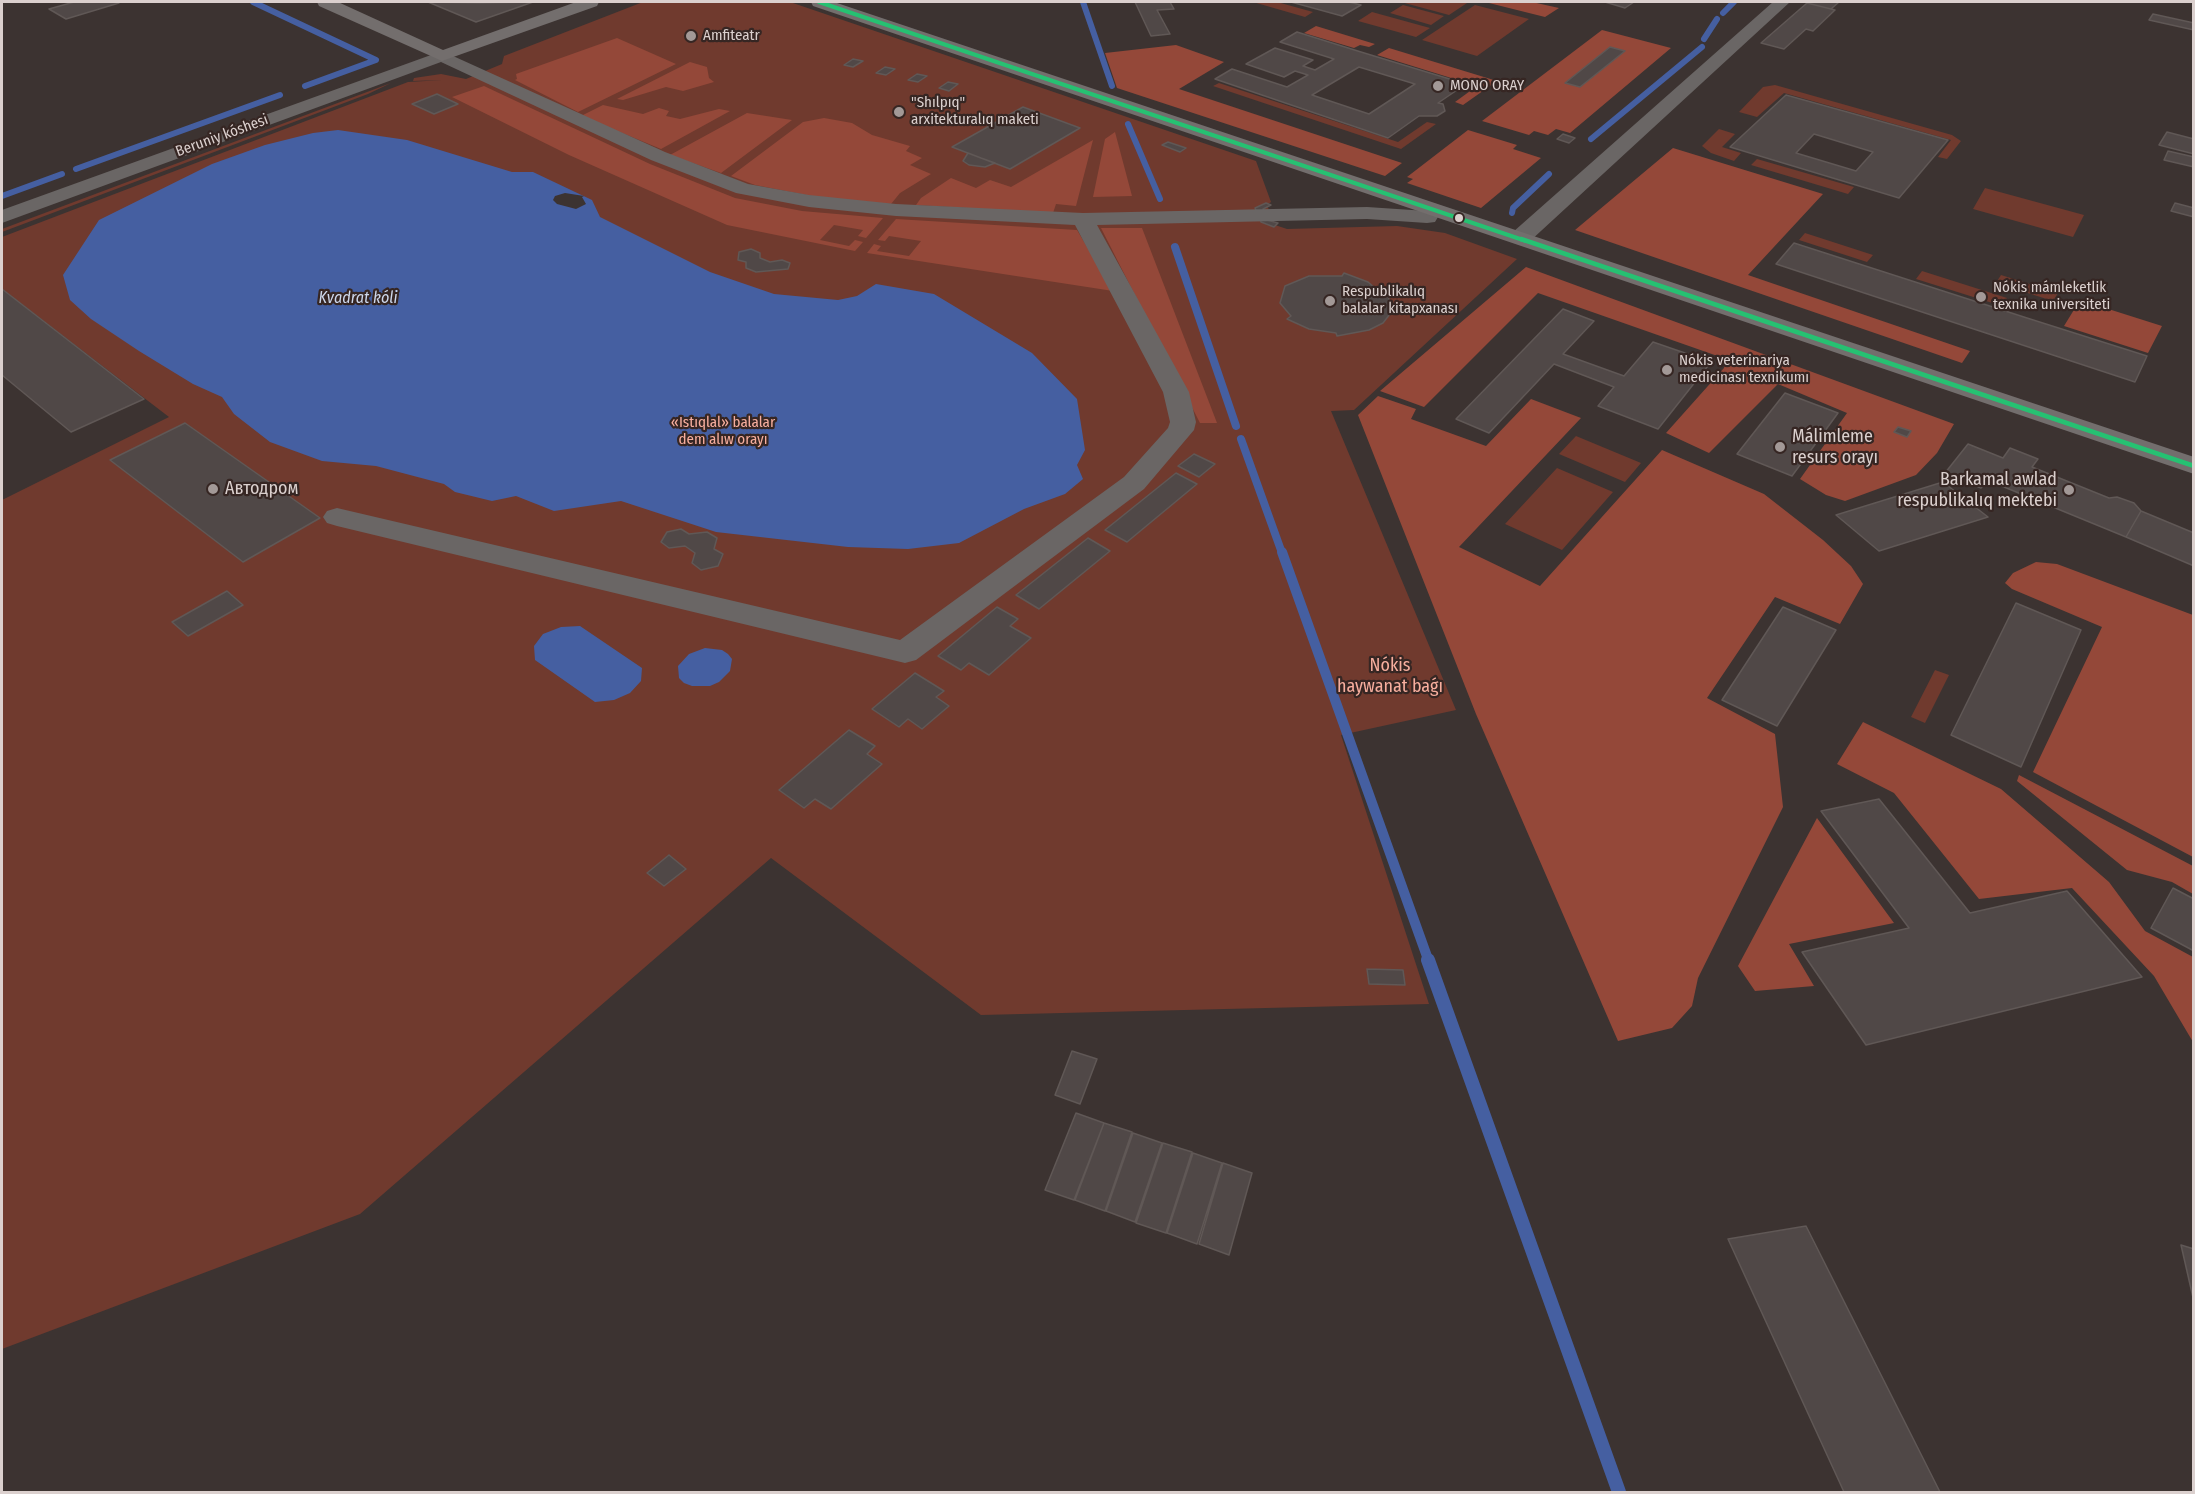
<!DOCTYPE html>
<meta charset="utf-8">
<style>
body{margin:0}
#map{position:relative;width:2195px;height:1494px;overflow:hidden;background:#3c3331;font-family:"Fira Sans Condensed",sans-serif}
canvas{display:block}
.frame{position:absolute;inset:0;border:3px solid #dbd0ce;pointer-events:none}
</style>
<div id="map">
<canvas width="2195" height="1494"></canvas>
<div class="frame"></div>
</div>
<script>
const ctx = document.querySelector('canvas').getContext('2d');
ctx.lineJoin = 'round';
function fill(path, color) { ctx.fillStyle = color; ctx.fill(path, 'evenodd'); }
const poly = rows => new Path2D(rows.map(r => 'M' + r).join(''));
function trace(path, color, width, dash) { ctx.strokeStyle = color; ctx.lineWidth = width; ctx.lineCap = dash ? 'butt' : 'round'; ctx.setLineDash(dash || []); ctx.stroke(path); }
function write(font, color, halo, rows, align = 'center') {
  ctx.font = font + ' "Fira Sans Condensed",sans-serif'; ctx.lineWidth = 4.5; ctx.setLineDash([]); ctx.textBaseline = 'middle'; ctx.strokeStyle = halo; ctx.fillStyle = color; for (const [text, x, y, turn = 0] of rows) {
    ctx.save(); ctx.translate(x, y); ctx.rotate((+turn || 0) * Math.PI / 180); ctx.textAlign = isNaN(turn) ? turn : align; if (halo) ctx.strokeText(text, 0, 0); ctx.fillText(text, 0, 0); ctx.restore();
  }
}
const green = poly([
 [643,2,790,2,1256,161,1271,202,1267,205,1275,225,1287,229,1397,226,1445,233,1517,259,1354,410,1331,411,1456,710,1341,735,1429,1004,981,1015,771,858,360,1214,2,1349,2,500,169,417,2,289,2,237,408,82,443,80,413,81,414,78,441,74,466,79,502,64,504,56],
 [1253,2,1277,2,1313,12,1305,17],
 [1401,2,1460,2,1467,3,1449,15],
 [1403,5,1444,16,1431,25,1390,13],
 [1475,5,1529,19,1477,56,1422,40],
 [1372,12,1430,28,1416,37,1358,21],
 [391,83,368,94,2,232,2,229],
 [1219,83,1398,142,1427,122,1436,124,1401,149,1213,86],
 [1775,85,1952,135,1961,141,1947,159,1938,157,1951,140,1784,93,1757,117,1739,112,1763,87],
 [1719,129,1735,134,1722,147,1741,153,1734,161,1711,153,1702,146],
 [1757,159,1854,187,1848,194,1751,165],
 [1985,188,2084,215,2073,237,1973,209],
 [1805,233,1873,255,1867,262,1799,240],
 [1922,271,2007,298,2002,306,1916,279],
 [2001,275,2058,293,2053,301,1996,283],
 [1576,436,1641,463,1625,482,1559,454],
 [1557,468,1613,492,1562,550,1505,524],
 [1935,670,1949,675,1925,723,1911,717]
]);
const forest = poly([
 [1485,2,1532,2,1559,8,1545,17],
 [1316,26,1375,44,1369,47,1360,45,1354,48,1304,33],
 [1602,30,1671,48,1570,133,1556,129,1548,135,1534,131,1529,135,1482,121],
 [617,38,676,64,578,112,515,80,517,79,516,74],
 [1176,45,1224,62,1179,89,1402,163,1385,176,1117,88,1105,53],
 [1389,48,1497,81,1463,105,1455,102,1477,86,1377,55],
 [690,62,707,67,709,78,714,82,683,91,666,87,623,100,617,99],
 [484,86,650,164,735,198,802,211,883,218,866,238,858,236,863,230,834,225,820,240,849,246,855,240,863,242,855,251,727,225,569,155,452,97],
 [603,105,643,114,659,108,669,111,666,116,680,119,719,109,730,111,661,149,581,116],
 [747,113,792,120,721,173,670,155],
 [824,118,852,123,872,135,910,146,906,151,922,158,910,165,931,174,900,193,891,204,817,197,755,185,731,176,803,122],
 [1468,130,1517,145,1513,149,1541,158,1481,208,1407,183,1413,179,1407,177],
 [1115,132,1132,196,1093,197,1105,139],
 [1093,140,1076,206,1056,204,1053,213,916,205,921,198,951,178,976,188,990,180,1011,187],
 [1673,148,1823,194,1748,275,1970,351,1962,363,1575,230],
 [896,219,1077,230,1113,291,867,253,874,244,881,246,877,251,909,256,921,241,889,236,885,241,878,240],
 [1101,228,1142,228,1217,423,1200,423],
 [1526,267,1954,424,1937,453,1916,475,1845,501,1826,495,1800,479,1847,413,1778,384,1709,453,1666,433,1724,368,1726,359,1538,293,1424,407,1380,391],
 [2080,300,2162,326,2148,353,2064,326],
 [1378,396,1416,409,1411,419,1486,446,1531,399,1581,418,1459,547,1540,586,1662,450,1764,494,1823,540,1851,566,1863,584,1840,624,1775,597,1707,698,1775,734,1783,807,1698,978,1692,1006,1672,1028,1618,1041,1476,714,1358,415],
 [2036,562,2057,564,2193,615,2193,857,2033,772,2102,627,2012,589,2005,583,2013,573],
 [1863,722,2001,789,2109,882,2145,931,2193,957,2193,1042,2154,976,2072,888,1979,899,1894,793,1837,764],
 [2019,775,2193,866,2193,894,2172,882,2127,870,2017,781],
 [1817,818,1894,923,1789,944,1814,986,1755,991,1738,966]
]);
const water = poly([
 [338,130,407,140,512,172,533,172,592,200,600,217,710,272,774,294,838,300,857,296,876,284,934,294,1032,353,1077,399,1085,450,1077,465,1083,479,1065,494,1024,509,959,543,908,549,848,547,716,532,621,501,554,511,516,496,492,501,455,492,444,484,376,466,322,461,270,442,234,414,222,397,193,384,139,351,91,319,70,300,63,275,99,220,212,164,265,145,313,133],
 [580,626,642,668,641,681,630,693,614,700,595,702,535,660,534,646,543,634,561,627],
 [705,648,722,650,728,654,732,659,730,671,719,682,710,686,692,686,684,683,679,678,678,666,689,654]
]);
const pier = poly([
 [565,193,584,196,582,197,586,204,576,209,557,204,553,200,555,196]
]);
const streamFar3 = poly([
 [253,2,376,60,305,86],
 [1083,2,1112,86],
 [1723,13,1734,2],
 [1704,39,1717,19],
 [1128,124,1160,199],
 [1591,139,1702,47],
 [76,169,280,95],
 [2,196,62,174],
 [1512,213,1513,208,1549,174]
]);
const streamFar2 = poly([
 [1175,247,1236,426],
 [1241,439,1282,553]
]);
const streamFar1 = poly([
 [1282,552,1429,962]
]);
const stream = poly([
 [1428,960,1619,1492]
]);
const building = poly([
 [74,2,116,2,119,3,66,19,49,9,74,2],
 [428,2,480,3,533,2,476,22,428,2],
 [1135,2,1170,2,1174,9,1157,10,1170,34,1151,36,1135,2],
 [1291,2,1349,2,1361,5,1342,16,1291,2],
 [1605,2,1634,2,1625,8,1605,2],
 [1809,2,1839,2,1831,9,1807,3,1809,2],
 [1807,3,1835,10,1813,31,1806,29,1784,49,1761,43,1807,3],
 [2153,14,2194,23,2194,30,2149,20,2153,14],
 [1297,32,1361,52,1466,84,1438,103,1443,104,1445,111,1437,116,1419,116,1388,138,1215,79,1232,69,1287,87,1308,75,1295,71,1284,77,1246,64,1275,48,1313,60,1303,66,1315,70,1334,59,1280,42,1297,32],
 [1359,67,1415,84,1369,114,1312,95,1359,67],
 [1610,47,1625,51,1580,87,1565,83,1610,47],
 [853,59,863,61,853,67,844,65,853,59],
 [885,67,895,69,886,75,876,73,885,67],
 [917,74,927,76,918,82,908,80,917,74],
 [948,82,958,84,949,91,939,88,948,82],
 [437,94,458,104,434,114,412,104,437,94],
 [1786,95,1948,140,1899,198,1730,147,1786,95],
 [1814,134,1873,152,1856,171,1796,153,1814,134],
 [1023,107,1080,128,1010,169,952,147,1023,107],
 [2167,132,2194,139,2194,154,2159,145,2167,132],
 [1563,134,1575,138,1569,143,1557,139,1563,134],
 [1168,142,1186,148,1180,152,1162,145,1168,142],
 [2168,151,2194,157,2194,167,2164,160,2168,151],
 [968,153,981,158,995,163,985,167,969,165,963,161,968,153],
 [1266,203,1271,205,1263,209,1267,220,1278,223,1274,227,1261,222,1255,208,1266,203],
 [2175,203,2194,208,2194,217,2171,211,2175,203],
 [1794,243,2027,318,2147,356,2135,382,1776,264,1794,243],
 [751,249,760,253,760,258,770,262,782,260,790,263,788,269,756,272,746,268,746,262,738,260,739,252,751,249],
 [1344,273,1368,282,1382,294,1387,294,1391,304,1390,314,1383,323,1369,330,1337,336,1336,333,1309,329,1287,319,1291,316,1280,303,1285,286,1309,276,1342,276,1344,273],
 [2,289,144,399,71,432,2,375,2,289],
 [1563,309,1594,321,1563,354,1624,376,1653,342,1711,362,1658,429,1598,406,1614,387,1554,364,1489,433,1456,419,1563,309],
 [1785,393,1838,413,1792,476,1737,454,1785,393],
 [185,423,320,518,243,562,110,460,185,423],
 [1898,427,1911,431,1907,437,1894,432,1898,427],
 [1968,444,2003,458,2010,448,2038,459,2032,467,2109,498,2117,497,2134,503,2141,511,2126,537,1987,480,1981,488,1945,473,1968,444],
 [1194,454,1215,464,1199,477,1178,466,1194,454],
 [1176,473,1197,484,1127,542,1105,530,1176,473],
 [1943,482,1988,517,1879,551,1836,515,1943,482],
 [2141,511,2194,533,2194,566,2126,537,2141,511],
 [681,529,689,534,707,532,717,538,714,549,723,554,718,566,701,570,692,563,695,553,685,546,669,548,661,542,667,532,681,529],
 [1088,538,1110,551,1039,609,1016,595,1088,538],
 [227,591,243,605,188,636,172,622,227,591],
 [2016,603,2081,630,2021,767,1951,735,2016,603],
 [997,607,1018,619,1010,626,1031,638,989,675,969,663,961,670,938,656,997,607],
 [1783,607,1836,630,1777,726,1722,700,1783,607],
 [915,673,944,691,936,697,949,706,922,729,908,719,899,727,872,709,915,673],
 [849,730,875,746,867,754,882,764,831,809,815,799,804,808,779,790,849,730],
 [1879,799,1970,913,2067,891,2142,977,1866,1045,1802,952,1909,928,1821,811,1879,799],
 [669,855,686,869,664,886,647,873,669,855],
 [2173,888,2194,899,2194,951,2151,928,2173,888],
 [1367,969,1403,970,1405,985,1369,984,1367,969],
 [1072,1051,1097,1059,1080,1104,1055,1095,1072,1051],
 [1076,1113,1104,1123,1074,1200,1045,1190,1076,1113],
 [1104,1123,1132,1132,1105,1211,1075,1200,1104,1123],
 [1133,1133,1162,1143,1135,1222,1106,1211,1133,1133],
 [1163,1143,1192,1152,1166,1233,1136,1223,1163,1143],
 [1193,1153,1222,1163,1197,1244,1167,1233,1193,1153],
 [1223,1163,1252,1173,1229,1255,1199,1244,1223,1163],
 [1806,1226,1940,1492,1844,1492,1728,1239,1806,1226],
 [2181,1245,2194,1249,2194,1302,2181,1245]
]);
const minor = poly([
 [1773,2,1790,2,1529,242,1513,242,1510,237,1513,232,1773,2],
 [442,51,665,152,748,184,809,195,896,204,1083,213,1367,207,1427,211,1435,212,1438,217,1435,222,1427,223,1367,219,1097,225,1189,392,1196,422,1194,430,1144,489,916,660,905,663,337,526,327,523,323,517,327,511,337,508,900,640,1124,477,1168,428,1170,422,1163,392,1075,225,896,216,809,207,736,193,651,160,441,62,2,223,2,210,442,51]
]);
const major = poly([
 [317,2,338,2,443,50,576,2,599,2,597,6,442,61,319,6,317,2],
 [811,2,834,2,2194,457,2194,474,813,6,811,2]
]);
const bus1Far1 = poly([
 [819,2,1526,241]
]);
const bus1 = poly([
 [1521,239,2194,466]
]);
const markers = [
 [691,36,6,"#a39997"],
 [1438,86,6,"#a39997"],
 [899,112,6,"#a39997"],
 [1459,218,5,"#dbd0ce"],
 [1981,297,6,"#a39997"],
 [1330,301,6,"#a39997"],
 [1667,370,6,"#a39997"],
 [1780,447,6,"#a39997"],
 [213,489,6,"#a39997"],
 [2069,490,6,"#a39997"]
];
const farPoinames = [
 ["Amfiteatr",703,36],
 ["MONO ORAY",1450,86],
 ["\"Shılpıq\"",911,103],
 ["arxitekturalıq maketi",911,120],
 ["Nókis mámleketlik",1993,288],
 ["texnika universiteti",1993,305],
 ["Respublikalıq",1342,292],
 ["balalar kitapxanası",1342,309],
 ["Nókis veterinariya",1679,361],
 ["medicinası texnikumı",1679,378]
];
const farStreetnames = [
 ["Beruniy kóshesi",222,136,-20]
];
const farParknames = [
 ["«Istıqlal» balalar",723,423],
 ["dem alıw orayı",723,440]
];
const farWaternames = [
 ["Kvadrat kóli",358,299]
];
const poiNames = [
 ["Málimleme",1792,437],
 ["resurs orayı",1792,458],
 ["Barkamal awlad",2057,480,"right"],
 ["respublikalıq mektebi",2057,501,"right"],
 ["Автодром",225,489]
];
const parkNames = [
 ["Nókis",1390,666],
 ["haywanat baǵı",1390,687]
];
fill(green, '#703a2e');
fill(forest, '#944839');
fill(water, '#455fa1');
fill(pier, '#3c3331');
trace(streamFar3, '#455fa1', 6);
trace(streamFar2, '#455fa1', 8);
trace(streamFar1, '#455fa1', 10);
trace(stream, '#455fa1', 14);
fill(building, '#504847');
trace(building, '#605856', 1.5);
fill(minor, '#6a6665');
fill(major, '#736e6d');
trace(bus1Far1, '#26c172', 4);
trace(bus1, '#26c172', 4.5);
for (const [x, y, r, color] of markers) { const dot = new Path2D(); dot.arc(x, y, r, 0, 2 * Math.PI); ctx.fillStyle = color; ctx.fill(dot); trace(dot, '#362623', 2); }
write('15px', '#dbd0ce', '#362623', farPoinames, 'left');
write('15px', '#dbd0ce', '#362623', farStreetnames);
write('15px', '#f7ae9e', '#362623', farParknames);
write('italic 16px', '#ced8ec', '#362623', farWaternames);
write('18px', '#dbd0ce', '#362623', poiNames, 'left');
write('18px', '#f7ae9e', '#362623', parkNames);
</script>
